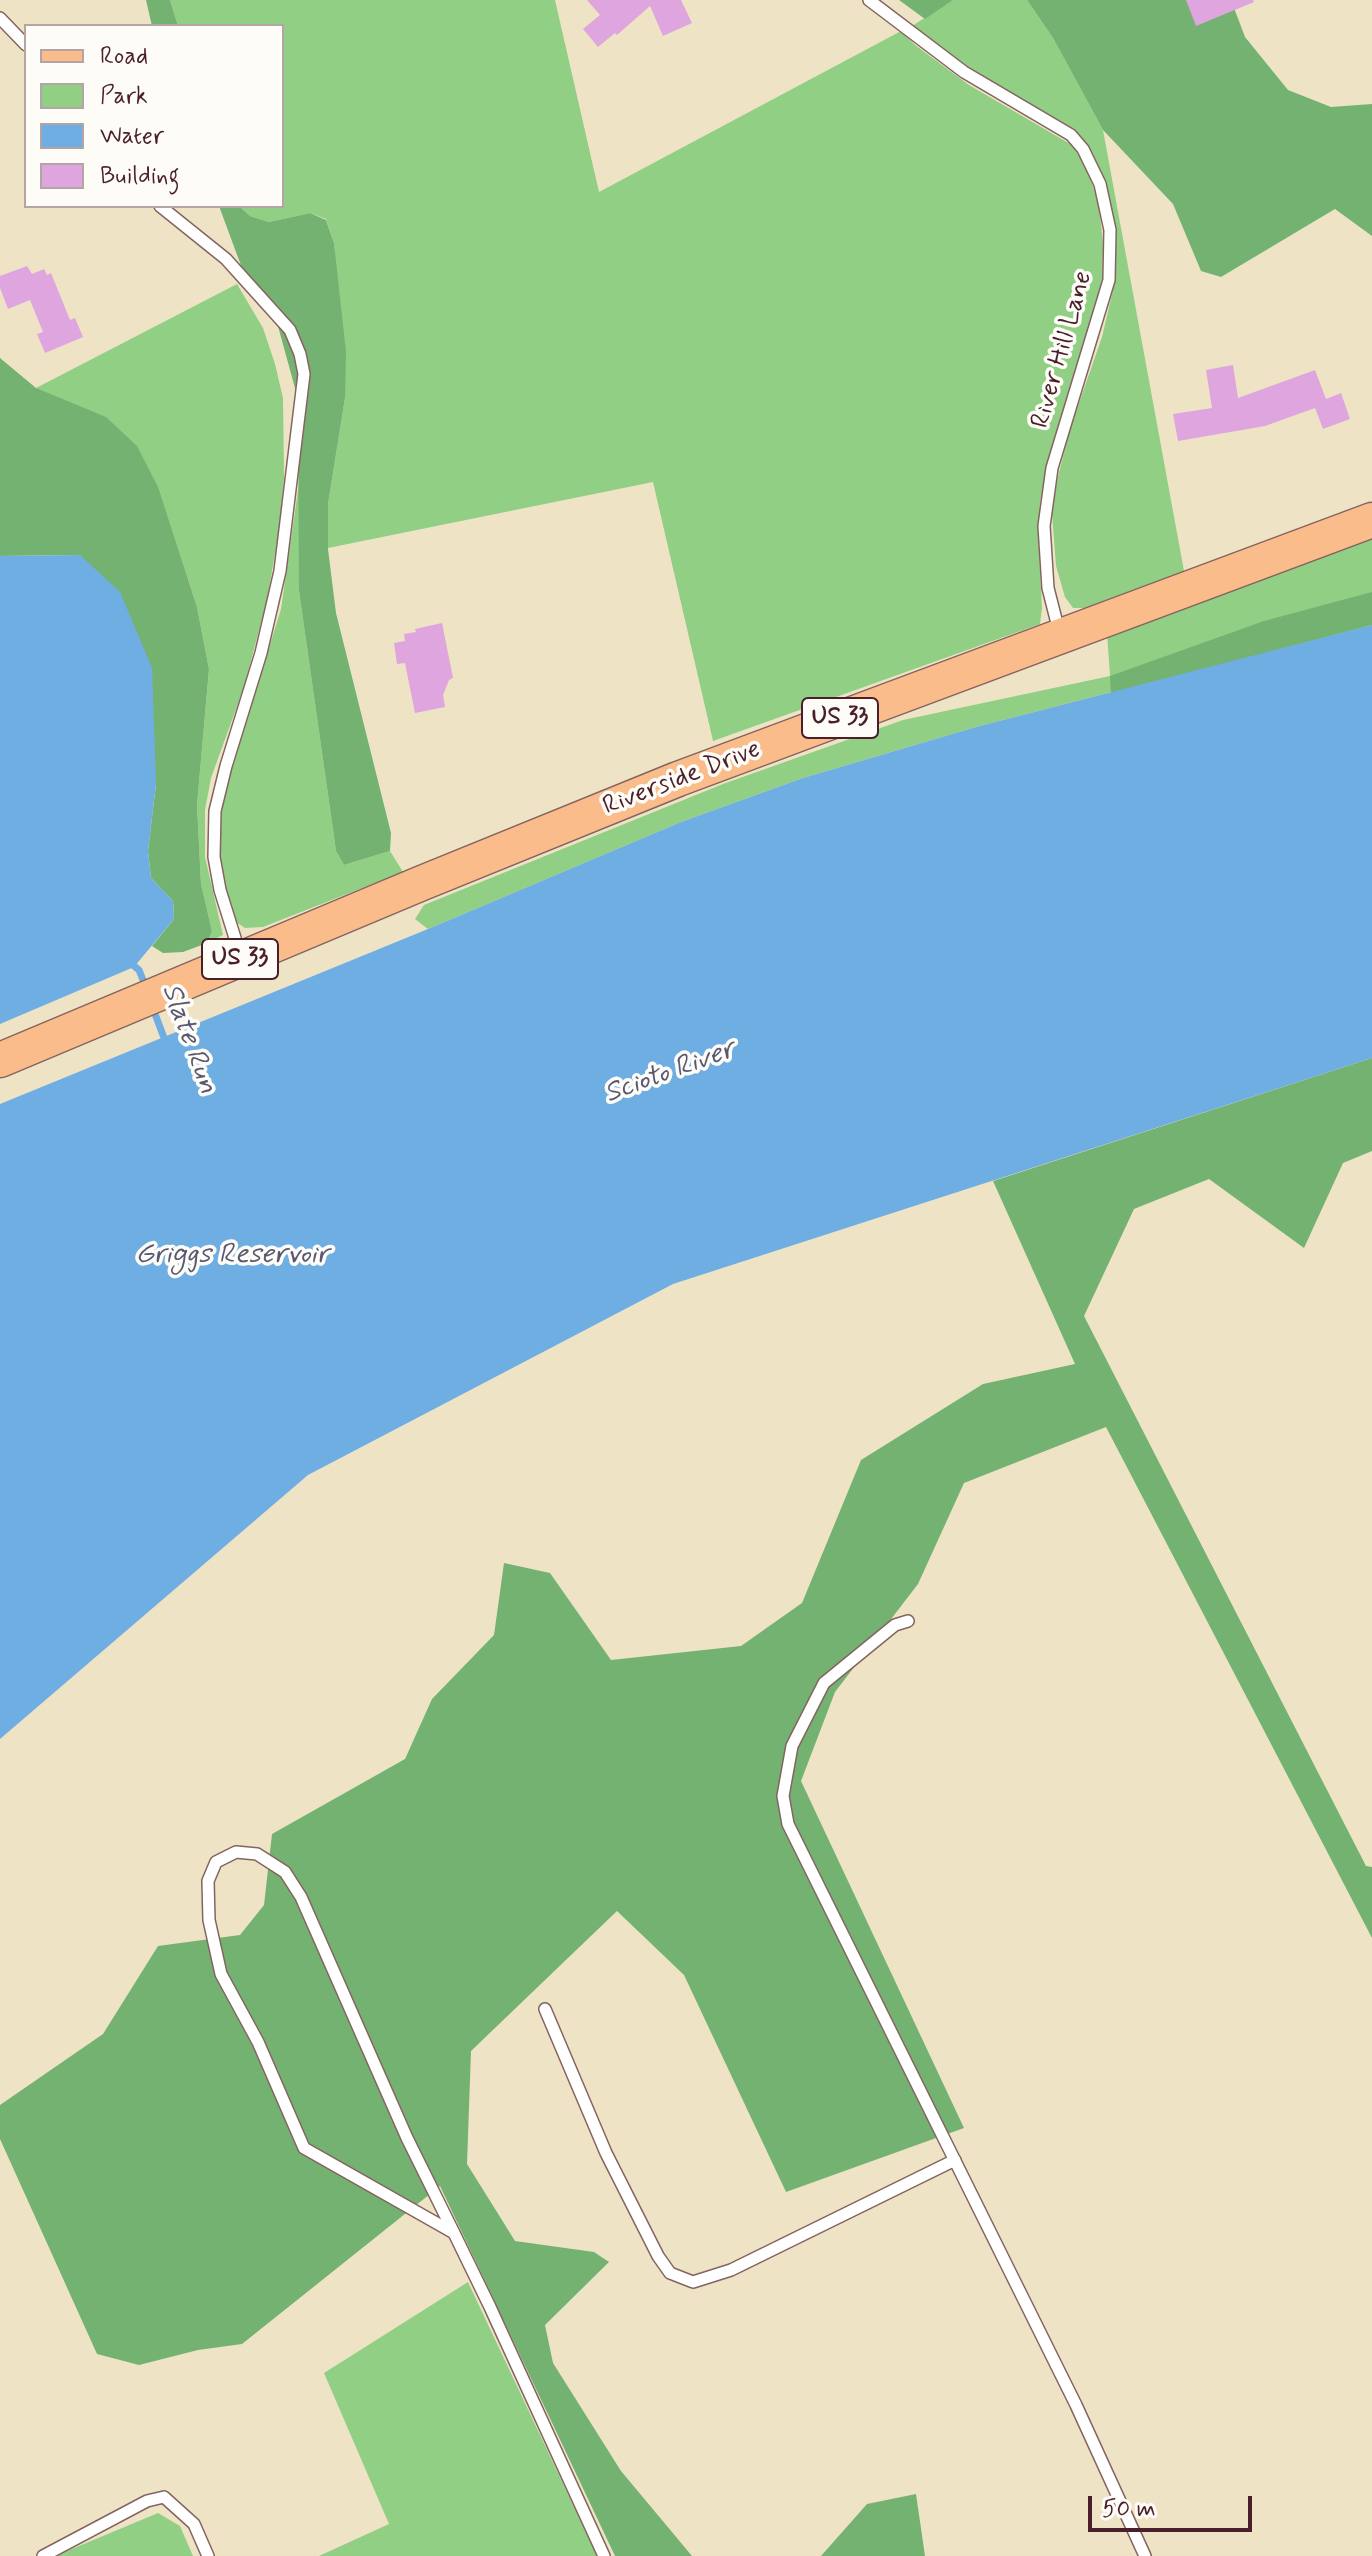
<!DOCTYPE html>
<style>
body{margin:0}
#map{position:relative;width:1372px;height:2556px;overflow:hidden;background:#efe3c6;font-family:Mynerve,sans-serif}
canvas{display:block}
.legend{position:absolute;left:24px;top:24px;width:260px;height:184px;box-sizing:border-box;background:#fdfcf7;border:2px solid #b5a4a5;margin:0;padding:10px 14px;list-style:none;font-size:24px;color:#4a1f2b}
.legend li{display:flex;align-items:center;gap:16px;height:40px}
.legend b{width:40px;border:2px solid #b5a4a5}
.scale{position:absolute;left:1088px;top:2496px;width:164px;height:36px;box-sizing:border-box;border:4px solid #4a1f2b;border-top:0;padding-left:10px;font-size:24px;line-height:28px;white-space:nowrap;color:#4a1f2b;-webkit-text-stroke:6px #fdfcf7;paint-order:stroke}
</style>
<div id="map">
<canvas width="1372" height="2556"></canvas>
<ul class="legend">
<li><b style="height:10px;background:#f9bc8a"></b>Road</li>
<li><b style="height:22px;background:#91cf85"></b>Park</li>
<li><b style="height:22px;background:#6faee2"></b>Water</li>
<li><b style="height:22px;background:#dea5de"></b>Building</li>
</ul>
<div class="scale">50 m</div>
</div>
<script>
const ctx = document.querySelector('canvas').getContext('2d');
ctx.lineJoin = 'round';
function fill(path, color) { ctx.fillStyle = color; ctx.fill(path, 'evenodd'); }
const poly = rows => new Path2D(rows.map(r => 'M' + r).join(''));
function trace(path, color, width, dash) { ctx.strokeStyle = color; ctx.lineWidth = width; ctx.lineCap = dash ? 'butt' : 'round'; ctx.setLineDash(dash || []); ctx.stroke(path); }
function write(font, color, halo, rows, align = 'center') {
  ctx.font = font + ' Mynerve,sans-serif'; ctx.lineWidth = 7; ctx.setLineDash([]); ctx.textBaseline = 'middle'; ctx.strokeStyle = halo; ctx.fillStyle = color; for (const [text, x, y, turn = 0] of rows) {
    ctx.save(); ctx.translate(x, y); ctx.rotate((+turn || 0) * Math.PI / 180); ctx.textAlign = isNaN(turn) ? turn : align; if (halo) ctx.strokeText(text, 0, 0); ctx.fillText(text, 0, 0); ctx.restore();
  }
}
const green = poly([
 [170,0,555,0,599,192,901,31,915,45,969,85,1072,145,1087,168,1099,205,1103,244,1102,280,1096,310,1054,440,1040,502,1038,533,1042,608,1040,624,713,741,653,482,328,548,328,504,345,398,334,243,326,219,310,213,269,222,250,216,239,206,282,206,282,26,178,26],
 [953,0,1027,0,1053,38,1103,130,1184,571,1084,608,1073,608,1065,597,1056,566,1052,514,1057,481,1070,429,1102,337,1113,290,1116,255,1108,200,1099,170,1085,142,1071,130,968,70,912,26],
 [237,284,263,328,275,364,283,398,284,478,279,531,267,600,244,687,211,778,205,810,205,857,223,935,207,943,212,931,201,884,197,805,209,669,197,607,159,489,36,388],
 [301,469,299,591,336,851,344,865,390,851,403,872,263,927,245,928,236,922,227,898,218,856,218,824,224,793,281,609],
 [1372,518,1372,625,976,727,803,778,681,822,428,929,415,919,424,905,723,784,903,720,1110,676,1106,619],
 [468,2282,597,2556,319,2556,389,2524,324,2373],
 [158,2513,180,2526,193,2556,55,2556]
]);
const forest = poly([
 [146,0,170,0,178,26,152,26],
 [899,0,953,0,925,19],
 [1027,0,1231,0,1245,37,1288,90,1331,107,1372,104,1372,236,1335,209,1221,277,1201,271,1173,204,1103,130,1053,38],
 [219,206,239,206,250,216,269,222,310,213,326,220,334,243,346,352,345,398,328,504,328,549,336,613,391,833,390,851,344,865,336,851,299,591,298,399,276,319,246,279],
 [0,358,36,388,106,417,137,446,159,489,197,607,209,669,197,805,201,884,212,931,207,943,183,952,163,953,152,946,174,919,173,901,151,878,148,851,156,784,80,555,0,556],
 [1372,592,1372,625,1111,694,1110,676,1264,621],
 [1372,1058,1372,1151,1343,1163,1304,1248,1209,1179,1134,1209,1084,1316,1366,1866,1372,1867,1372,1938,1106,1427,964,1483,918,1584,835,1692,801,1781,964,2128,786,2192,684,1975,617,1911,471,2051,467,2164,515,2241,594,2252,609,2262,545,2325,553,2363,621,2471,692,2556,615,2556,440,2186,242,2344,198,2350,139,2365,97,2354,0,2139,0,2105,103,2034,158,1946,240,1935,264,1905,272,1834,405,1759,432,1699,494,1635,504,1563,550,1573,611,1660,741,1646,802,1603,861,1460,983,1384,1075,1364,993,1181],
 [916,2494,925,2556,821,2556,867,2504]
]);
const water = poly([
 [80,555,120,592,152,668,156,784,148,851,151,878,173,901,174,919,134,967,0,1024,0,556],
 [1372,625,1372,1058,673,1284,308,1475,0,1739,0,1104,428,929,681,822,803,778,976,727]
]);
const stream = poly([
 [128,961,139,970,147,990],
 [152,1006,166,1043]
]);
const building = poly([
 [587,0,681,0,692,23,663,36,650,6,617,35,615,33,598,47,583,29,600,15],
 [1186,0,1253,0,1254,2,1196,26],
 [27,266,32,274,44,269,47,275,51,273,70,320,75,318,83,337,45,353,37,334,43,332,30,300,8,309,0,288,0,276],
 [1233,365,1238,398,1315,370,1326,399,1341,393,1350,419,1323,429,1315,408,1265,426,1178,441,1173,414,1212,408,1206,370],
 [442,623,453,678,449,680,443,695,445,707,415,713,405,663,397,664,394,643,405,641,404,634,416,632,415,629]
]);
const service = poly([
 [869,0,964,72,1071,135,1083,149,1100,184,1110,230,1109,280,1052,468,1044,526,1048,588,1060,635],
 [0,18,26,45],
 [160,206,226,259,290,330,300,354,304,374,280,571,261,653,226,766,215,811,214,857,220,890,240,954],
 [908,1621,895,1625,824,1683,792,1746,783,1796,788,1824,1076,2405,1145,2556],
 [545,2009,606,2153,658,2256,670,2273,693,2282,731,2270,955,2160],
 [454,2233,304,2148,258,2042,221,1974,209,1920,208,1881,216,1862,236,1852,257,1854,285,1872,301,1897,407,2138,454,2233,490,2307,604,2556],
 [43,2556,147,2501,164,2497,194,2524,208,2556]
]);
const primary = poly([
 [0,1060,422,883,678,779,1372,520]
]);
const shields = [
 [840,718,76],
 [240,959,76]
];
const shieldNames = [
 ["US 33",840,718],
 ["US 33",240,959]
];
const streetNames = [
 ["River Hill Lane",1063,350,-74],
 ["Riverside Drive",682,779,-21]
];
const waterNames = [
 ["Slate Run",188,1039,70],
 ["Scioto River",670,1073,-20],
 ["Griggs Reservoir",232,1256]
];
fill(green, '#91cf85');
fill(forest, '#74b272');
fill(water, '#6faee2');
trace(stream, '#6faee2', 7);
fill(building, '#dea5de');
trace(service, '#846461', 14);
trace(primary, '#846461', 37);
trace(service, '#fff', 11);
trace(primary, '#f9bc8a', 34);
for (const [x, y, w] of shields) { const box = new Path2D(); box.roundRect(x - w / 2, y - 20, w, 40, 6); ctx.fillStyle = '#fdfcf7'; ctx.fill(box); trace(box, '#4a1f2b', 2); }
write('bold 24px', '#4a1f2b', null, shieldNames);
write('26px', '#4a1f2b', '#fdfcf7', streetNames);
write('italic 28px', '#595874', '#fdfcf7', waterNames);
</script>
